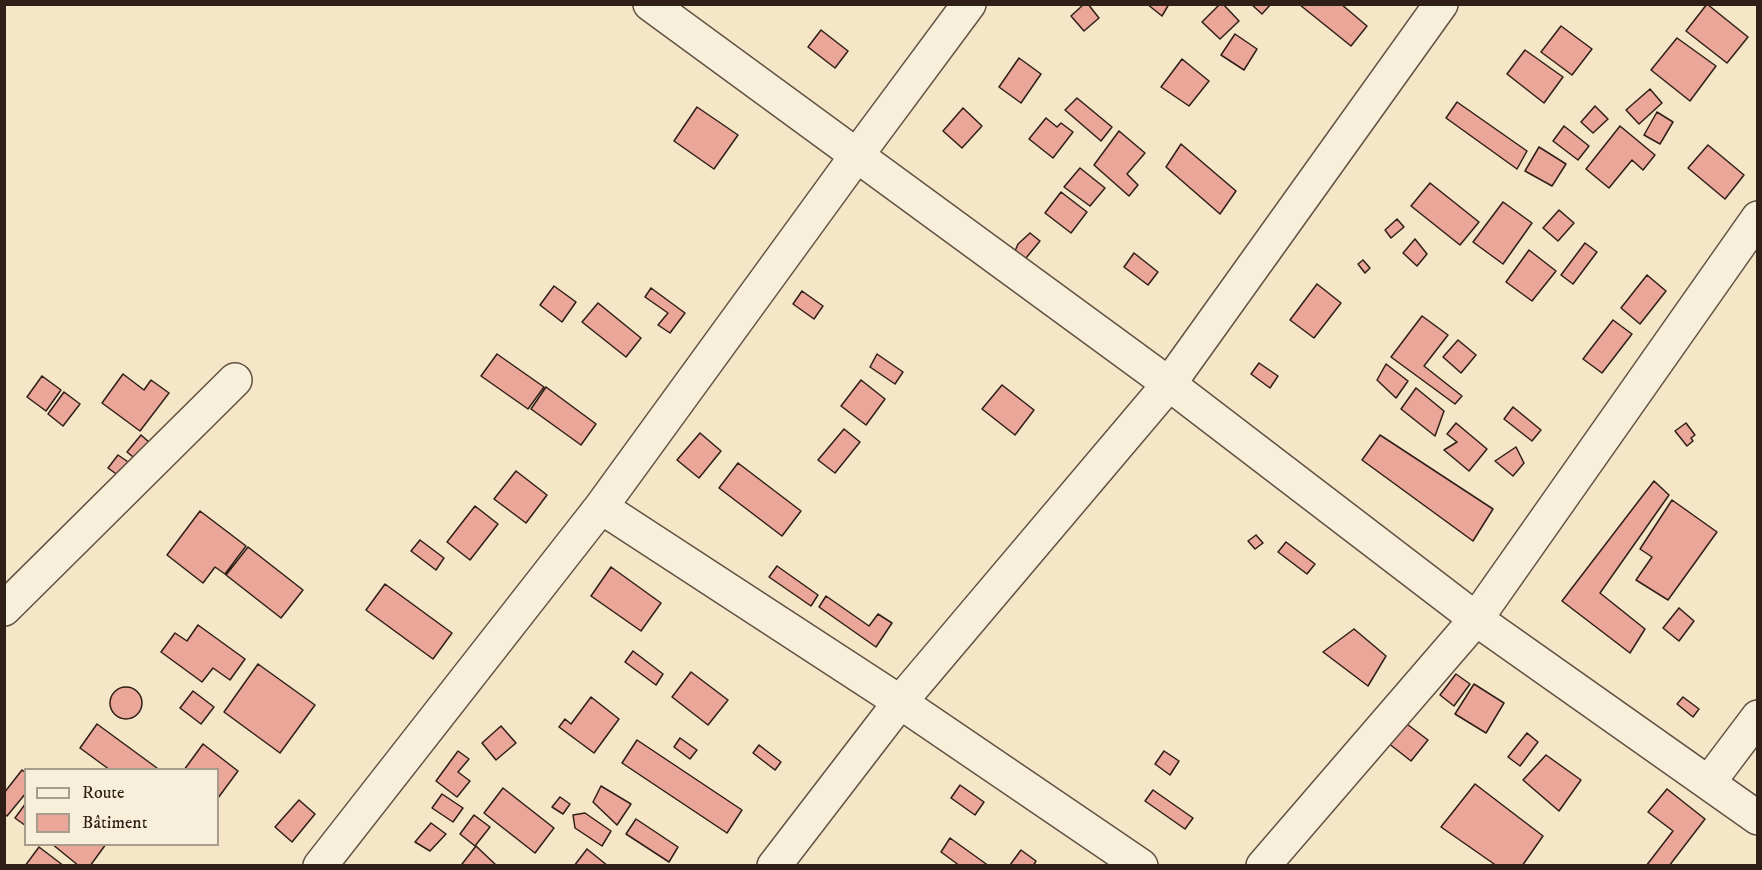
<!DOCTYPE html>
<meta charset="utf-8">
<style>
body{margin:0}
#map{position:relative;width:1762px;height:870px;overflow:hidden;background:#f4e6c7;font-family:"IM FELL DW Pica",serif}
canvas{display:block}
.frame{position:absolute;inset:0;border:6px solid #301f16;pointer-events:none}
.legend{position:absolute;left:24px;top:768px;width:195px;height:78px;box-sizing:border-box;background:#f8efdb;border:2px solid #a89c8c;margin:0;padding:8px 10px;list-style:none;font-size:18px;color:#301f16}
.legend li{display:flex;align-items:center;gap:12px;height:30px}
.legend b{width:30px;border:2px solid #a89c8c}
</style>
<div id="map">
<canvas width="1762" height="870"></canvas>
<div class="frame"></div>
<ul class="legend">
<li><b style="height:8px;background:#f8efdb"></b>Route</li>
<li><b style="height:16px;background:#eaa698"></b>Bâtiment</li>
</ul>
</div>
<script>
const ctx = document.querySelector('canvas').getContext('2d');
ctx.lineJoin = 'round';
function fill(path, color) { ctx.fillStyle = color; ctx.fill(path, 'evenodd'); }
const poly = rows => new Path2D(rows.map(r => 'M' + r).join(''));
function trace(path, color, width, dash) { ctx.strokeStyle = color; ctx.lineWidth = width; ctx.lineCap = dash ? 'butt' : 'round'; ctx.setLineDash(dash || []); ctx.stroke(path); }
const building = poly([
 [1084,4,1088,4,1099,18,1084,31,1071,16,1084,4],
 [1147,4,1169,4,1162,16,1147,4],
 [1220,4,1223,4,1239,21,1220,39,1202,22,1220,4],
 [1251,4,1271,4,1262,14,1251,4],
 [1341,4,1367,26,1351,46,1300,5,1341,4],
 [1707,4,1748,37,1727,63,1686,31,1707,4],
 [1561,26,1592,49,1572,75,1541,52,1561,26],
 [821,30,848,51,835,68,808,47,821,30],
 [1235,34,1257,49,1244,70,1221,55,1235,34],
 [1677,38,1716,66,1690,101,1651,70,1677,38],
 [1525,50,1563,77,1544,103,1507,74,1525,50],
 [1019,58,1041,74,1021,103,999,87,1019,58],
 [1182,59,1209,81,1189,106,1161,87,1182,59],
 [1650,89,1662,103,1639,124,1626,110,1650,89],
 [1077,98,1112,127,1101,141,1065,110,1077,98],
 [1457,102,1527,151,1517,169,1446,118,1457,102],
 [1595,106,1608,119,1593,133,1581,122,1595,106],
 [697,107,738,135,714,169,674,141,697,107],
 [963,108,982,126,962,148,943,131,963,108],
 [1657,112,1673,122,1660,144,1644,135,1657,112],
 [1046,118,1057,127,1061,123,1073,132,1053,158,1029,139,1046,118],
 [1564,126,1589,146,1578,160,1553,141,1564,126],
 [1620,126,1655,155,1643,170,1632,160,1609,188,1586,169,1620,126],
 [1119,131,1145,153,1127,174,1138,185,1129,196,1094,165,1119,131],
 [1181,144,1236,191,1220,214,1166,167,1181,144],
 [1708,145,1744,175,1725,199,1688,168,1708,145],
 [1539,147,1566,164,1552,186,1525,171,1539,147],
 [1080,168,1105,188,1090,206,1064,187,1080,168],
 [1430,183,1479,222,1460,245,1411,206,1430,183],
 [1061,192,1087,212,1071,233,1045,213,1061,192],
 [1503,202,1532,223,1503,264,1473,242,1503,202],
 [1559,210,1574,223,1558,241,1543,228,1559,210],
 [1397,219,1404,227,1391,238,1385,230,1397,219],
 [1030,233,1040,241,1021,264,1007,252,1011,247,1015,251,1018,244,1030,233],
 [1415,239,1427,254,1417,266,1403,253,1415,239],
 [1585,243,1597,252,1573,284,1561,275,1585,243],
 [1529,250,1556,271,1532,301,1506,282,1529,250],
 [1134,253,1158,272,1148,285,1124,267,1134,253],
 [1363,260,1370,268,1365,273,1358,264,1363,260],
 [1647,275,1666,291,1640,324,1621,308,1647,275],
 [1317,284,1341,303,1314,338,1290,320,1317,284],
 [554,286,576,302,562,322,540,305,554,286],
 [651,288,685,313,670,333,658,325,668,313,645,297,651,288],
 [802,291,823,306,814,319,793,304,802,291],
 [598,303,641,338,626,357,582,322,598,303],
 [1422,316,1448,335,1424,366,1462,396,1455,404,1391,357,1422,316],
 [1613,320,1632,334,1602,373,1583,359,1613,320],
 [1458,340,1476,355,1461,373,1443,357,1458,340],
 [497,354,544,387,528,409,481,376,497,354],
 [877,354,903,372,895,384,870,367,877,354],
 [1259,363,1278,376,1270,388,1251,374,1259,363],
 [1386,364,1408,381,1396,398,1377,380,1386,364],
 [123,374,144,390,151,380,169,393,140,431,102,403,123,374],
 [42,376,61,390,46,411,27,397,42,376],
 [861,380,885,399,866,425,841,406,861,380],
 [1002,385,1034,410,1015,435,982,409,1002,385],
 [546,387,596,424,581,445,531,409,546,387],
 [1416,388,1444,411,1435,436,1401,409,1416,388],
 [64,392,80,404,63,426,48,414,64,392],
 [1513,407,1541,430,1532,441,1504,419,1513,407],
 [1456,423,1487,449,1469,471,1444,450,1457,442,1447,434,1456,423],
 [1686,423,1695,435,1691,438,1693,441,1687,446,1675,431,1686,423],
 [844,429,860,442,835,473,818,460,844,429],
 [700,433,721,451,699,478,677,460,700,433],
 [141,435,158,450,144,466,127,452,141,435],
 [1380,435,1493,509,1473,541,1362,460,1380,435],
 [1516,447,1524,463,1513,476,1495,461,1516,447],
 [118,455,140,470,130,484,108,468,118,455],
 [738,463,801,511,782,536,719,488,738,463],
 [516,471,547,495,526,523,494,499,516,471],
 [1654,481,1669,495,1600,593,1645,629,1630,653,1562,601,1654,481],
 [1672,500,1717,532,1668,600,1636,580,1652,557,1640,549,1672,500],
 [475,506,498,524,470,560,447,542,475,506],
 [200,511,246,546,225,574,215,567,203,583,167,555,200,511],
 [1256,535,1263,543,1255,549,1248,541,1256,535],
 [420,540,444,558,436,570,411,551,420,540],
 [1286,542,1315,564,1307,574,1278,552,1286,542],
 [248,547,303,590,281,618,226,575,248,547],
 [777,566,818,595,811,606,769,577,777,566],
 [611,567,661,603,641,631,591,596,611,567],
 [385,584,452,633,433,659,366,610,385,584],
 [826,596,869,626,878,614,892,623,876,647,819,607,826,596],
 [1679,608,1694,621,1679,641,1663,628,1679,608],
 [198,625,245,659,230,680,213,668,202,682,161,652,175,633,187,641,198,625],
 [1354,629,1386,656,1368,686,1323,652,1354,629],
 [633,651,663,674,656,685,625,662,633,651],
 [258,664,315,705,280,753,224,712,258,664],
 [691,672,728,700,708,725,672,697,691,672],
 [1456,674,1470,684,1454,706,1440,695,1456,674],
 [1474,684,1504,703,1486,733,1455,714,1474,684],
 '110 703a16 16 0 1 1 32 0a16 16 0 1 1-32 0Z',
 [193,691,214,707,201,724,180,708,193,691],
 [591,697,619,719,594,753,559,727,565,719,571,724,591,697],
 [1683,697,1699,709,1693,717,1677,704,1683,697],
 [1399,718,1428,740,1411,761,1383,739,1399,718],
 [97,724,157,768,156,770,110,770,80,748,97,724],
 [501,726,516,743,496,760,482,743,501,726],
 [1527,733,1538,742,1520,766,1508,757,1527,733],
 [680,738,697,750,690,759,674,747,680,738],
 [637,740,742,810,727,833,622,763,637,740],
 [203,744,238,771,218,798,218,770,184,770,203,744],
 [759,745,781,762,775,770,753,753,759,745],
 [458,751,469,759,458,772,470,781,457,797,436,781,458,751],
 [1164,751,1179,761,1170,775,1155,764,1164,751],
 [1546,755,1581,780,1559,811,1523,780,1546,755],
 [22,770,26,773,26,793,7,816,4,814,4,793,22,770],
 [1475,784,1543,836,1522,866,1497,866,1441,827,1475,784],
 [960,785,984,802,975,815,951,798,960,785],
 [601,786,631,804,617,825,593,802,601,786],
 [503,788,554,828,535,853,484,813,503,788],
 [1667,789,1705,819,1669,866,1646,866,1673,831,1648,812,1667,789],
 [1153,790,1193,818,1185,829,1145,801,1153,790],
 [442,794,463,808,453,822,432,808,442,794],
 [560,797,570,804,563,814,552,807,560,797],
 [299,800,315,814,292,842,275,827,299,800],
 [26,803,26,826,15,818,26,803],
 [585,813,611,831,602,846,575,828,573,815,585,813],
 [474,815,490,827,475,846,460,834,474,815],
 [636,819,678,847,669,862,626,834,636,819],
 [431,823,446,834,430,851,415,842,431,823],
 [950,838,989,866,960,866,941,852,950,838],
 [52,844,106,844,90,866,79,866,52,844],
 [476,846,497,866,464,866,462,864,476,846],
 [39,847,64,866,25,866,39,847],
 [587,849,608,866,574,866,587,849],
 [1021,850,1036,861,1033,866,1010,865,1021,850]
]);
const minor = poly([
 [650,4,1169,384,1476,619,1758,818],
 [601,507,900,702,1141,866],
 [4,609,235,380],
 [1709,782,1758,717],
 [320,866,601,507,857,155,969,4],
 [774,866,900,702,1169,384,1441,4],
 [1263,866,1476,619,1758,218]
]);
fill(building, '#eaa698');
trace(building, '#301f16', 1.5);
trace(minor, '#615142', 36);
trace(minor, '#f8efdb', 33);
</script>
